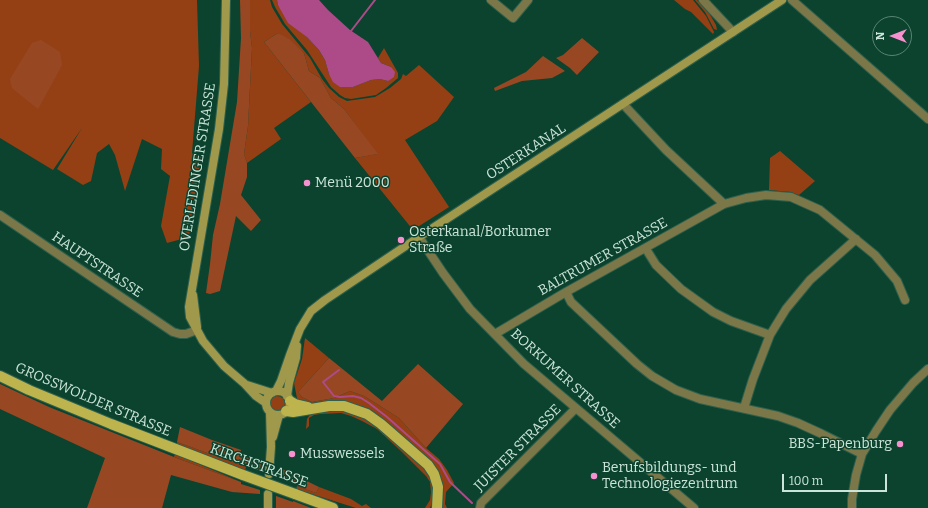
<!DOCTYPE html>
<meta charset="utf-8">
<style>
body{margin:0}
#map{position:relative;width:928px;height:508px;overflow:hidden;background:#0c432f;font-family:Bitter,serif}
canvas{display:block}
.north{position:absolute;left:872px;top:16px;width:40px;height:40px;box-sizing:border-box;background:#0c432f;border:1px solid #588473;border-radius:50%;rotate:270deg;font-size:11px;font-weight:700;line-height:16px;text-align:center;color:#cbe5d8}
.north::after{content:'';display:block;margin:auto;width:14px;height:18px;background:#f790ce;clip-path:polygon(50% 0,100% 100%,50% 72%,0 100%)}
.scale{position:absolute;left:782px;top:474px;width:105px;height:18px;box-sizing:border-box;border:2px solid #cbe5d8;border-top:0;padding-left:5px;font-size:12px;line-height:14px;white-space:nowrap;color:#cbe5d8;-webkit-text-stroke:3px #0c432f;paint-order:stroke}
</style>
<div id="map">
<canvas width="928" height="508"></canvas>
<div class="north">N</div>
<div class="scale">100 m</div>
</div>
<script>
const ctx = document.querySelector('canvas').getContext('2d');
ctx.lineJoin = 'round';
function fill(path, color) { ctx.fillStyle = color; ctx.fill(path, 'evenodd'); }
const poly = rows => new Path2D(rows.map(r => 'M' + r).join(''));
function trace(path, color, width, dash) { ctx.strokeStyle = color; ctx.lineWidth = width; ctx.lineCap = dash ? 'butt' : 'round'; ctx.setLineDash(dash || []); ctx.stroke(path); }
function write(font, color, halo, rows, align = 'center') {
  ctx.font = font + ' Bitter,serif'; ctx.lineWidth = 3; ctx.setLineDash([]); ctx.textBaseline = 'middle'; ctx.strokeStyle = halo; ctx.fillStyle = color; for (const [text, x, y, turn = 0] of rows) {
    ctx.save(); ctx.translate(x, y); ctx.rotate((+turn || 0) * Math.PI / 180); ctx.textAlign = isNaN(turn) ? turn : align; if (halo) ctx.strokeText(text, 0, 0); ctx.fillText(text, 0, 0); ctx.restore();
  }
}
const green = poly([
 [0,0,197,0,199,66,192,153,201,157,189,237,167,243,161,226,170,176,161,169,162,149,142,139,125,191,115,155,109,144,97,153,91,181,83,185,57,169,82,128,53,170,0,138],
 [250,0,270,0,272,7,282,24,310,58,322,79,329,88,339,97,347,101,375,97,390,88,401,79,403,74,406,76,419,65,454,97,437,121,405,140,449,207,413,230,355,158,377,154,344,109,331,98,320,78,309,71,304,53,278,33,264,42,311,102,274,128,281,139,247,163,244,154,248,126,252,48,250,31],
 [272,0,277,0,278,5,319,50,325,60,329,74,353,87,371,80,380,79,388,81,391,67,381,63,378,58,384,48,398,73,398,78,386,88,376,95,351,99,345,98,340,95,331,87,307,50,285,24,275,7],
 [674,0,693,0,706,16,714,32,713,34,691,12,685,9],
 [695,0,697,0,709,13,716,25,717,30,714,29,705,12],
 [780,151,815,181,799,195,791,192,769,190,770,158],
 [305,338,329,358,298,392,302,397,312,402,334,398,350,391,364,396,377,404,399,418,426,448,439,459,447,470,454,483,446,492,445,504,447,508,440,508,441,484,366,410,309,405,298,403,294,383,302,359],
 '269 404a8 8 0 1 1 16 0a8 8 0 1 1-16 0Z',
 [336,410,346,412,362,417,372,423,423,466,433,482,434,495,432,503,430,508,425,508,430,500,431,492,430,482,426,476,402,452,377,429,362,421,351,416,341,413,320,414,314,415,309,418,309,426,306,429,307,419,309,416,312,413],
 [177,442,246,467,245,470,177,445],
 [175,454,241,482,174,457],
 [297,486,316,493,319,487,351,499,362,506,366,504,371,508,356,508,296,489]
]);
const forest = poly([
 [240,0,250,0,250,31,252,48,248,126,244,154,247,163,247,177,241,195,261,220,251,231,236,216,220,291,210,294,206,293,210,264,213,235,220,204,237,102,241,38],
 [278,33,289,39,304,53,309,71,320,78,331,98,344,109,378,154,355,158,264,42],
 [582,38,599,52,577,75,570,68,556,58,563,55],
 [41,40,60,52,62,65,38,109,12,88,10,79,32,43],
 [543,56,565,71,552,78,522,81,495,91,494,88,526,72],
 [329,358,382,401,418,364,463,404,426,448,399,418,377,404,364,396,350,391,334,398,312,402,302,397,298,392],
 [0,384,49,407,174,457,241,482,241,484,260,490,260,494,232,492,171,475,162,508,87,508,105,458,0,409],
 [180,427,212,440,241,450,240,455,261,462,260,471,246,466,246,467,177,442],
 [280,468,319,487,316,493,297,486,297,484,278,477],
 [276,496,293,502,293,501,311,508,276,508]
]);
const water = poly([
 [277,0,319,0,328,10,350,30,368,42,381,63,391,67,395,72,394,77,388,81,380,79,371,80,353,87,340,87,333,82,329,74,325,60,319,50,307,37,288,23,278,5]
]);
const stream = poly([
 [351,31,375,0],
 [339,370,323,382,334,396,340,397,353,396,361,398,369,403,387,417,440,464,450,482,472,503]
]);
const street = poly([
 [491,0,513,18,528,0],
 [703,0,733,32],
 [792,0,928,119],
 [623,104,666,150,724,204],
 [0,215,173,332,180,334,186,334,197,330],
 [419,237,443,273,470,309,524,364,694,508],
 [646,249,656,265,681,289,713,312,731,321,770,335],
 [566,292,571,302,637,364,652,376,676,390,700,399,778,416,798,423,822,434,862,454],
 [495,334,566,292,724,204,746,198,766,195,791,197,820,210,875,255,897,281,905,300],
 [744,408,753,379,770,335,786,309,810,280,856,239],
 [480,508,481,503,576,408],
 [852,508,852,499,856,475,862,454,876,431,890,410,913,383,928,369]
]);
const secondary = poly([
 [226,0,224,84,219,129,189,307,190,317,203,341,224,366,245,384,256,396,266,403],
 [193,295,197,327],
 [247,385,272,393],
 [276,391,281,381,290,355,300,329,311,311,325,300,419,237,782,0],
 '266 403a12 12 0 1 1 24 0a12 12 0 1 1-24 0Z',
 [287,396,289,383,296,358,297,346],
 [273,437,279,415],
 [269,474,271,447,270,412],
 [268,508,268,494]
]);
const primary = poly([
 [0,376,29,390,111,424,243,475],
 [290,401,295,404,308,407],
 [286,411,293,412,329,406,344,406,367,414,381,424,428,465,434,474,438,487,437,508],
 [295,494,333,508]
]);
const primaryBridge = poly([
 [243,475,295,494]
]);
const markers = [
 [307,183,4,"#f790ce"],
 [401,240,4,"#f790ce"],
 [900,444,4,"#f790ce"],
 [292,454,4,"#f790ce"],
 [594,476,4,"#f790ce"]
];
const streetNames = [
 ["OSTERKANAL",526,152,-33],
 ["OVERLEDINGER STRASSE",198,167,-81],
 ["BALTRUMER STRASSE",603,257,-29],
 ["HAUPTSTRASSE",97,265,34],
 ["BORKUMER STRASSE",565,379,42],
 ["GROSSWOLDER STRASSE",93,400,23],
 ["JUISTER STRASSE",518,448,-45],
 ["KIRCHSTRASSE",259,466,20]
];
const poiNames = [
 ["Menü 2000",315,183],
 ["Osterkanal/Borkumer",409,232],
 ["Straße",409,248],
 ["BBS-Papenburg",892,444,"right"],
 ["Musswessels",300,454],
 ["Berufsbildungs- und",602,468],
 ["Technologiezentrum",602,484]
];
fill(green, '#944014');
fill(forest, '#974823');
fill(water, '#ad4b89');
trace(stream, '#ad4b89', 2);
trace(street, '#2e604d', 10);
trace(secondary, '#2e604d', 10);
trace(primary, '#2e604d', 12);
trace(street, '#7b7748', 8);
trace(secondary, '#a0994c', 8);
trace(primary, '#bdb44d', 10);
trace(primaryBridge, '#2e604d', 12, []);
trace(primaryBridge, '#bdb44d', 10);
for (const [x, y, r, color] of markers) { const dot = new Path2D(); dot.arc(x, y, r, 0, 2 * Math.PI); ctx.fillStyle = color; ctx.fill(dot); trace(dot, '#0c432f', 1.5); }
write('14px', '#cbe5d8', '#0c432f', streetNames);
write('14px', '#cbe5d8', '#0c432f', poiNames, 'left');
</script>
